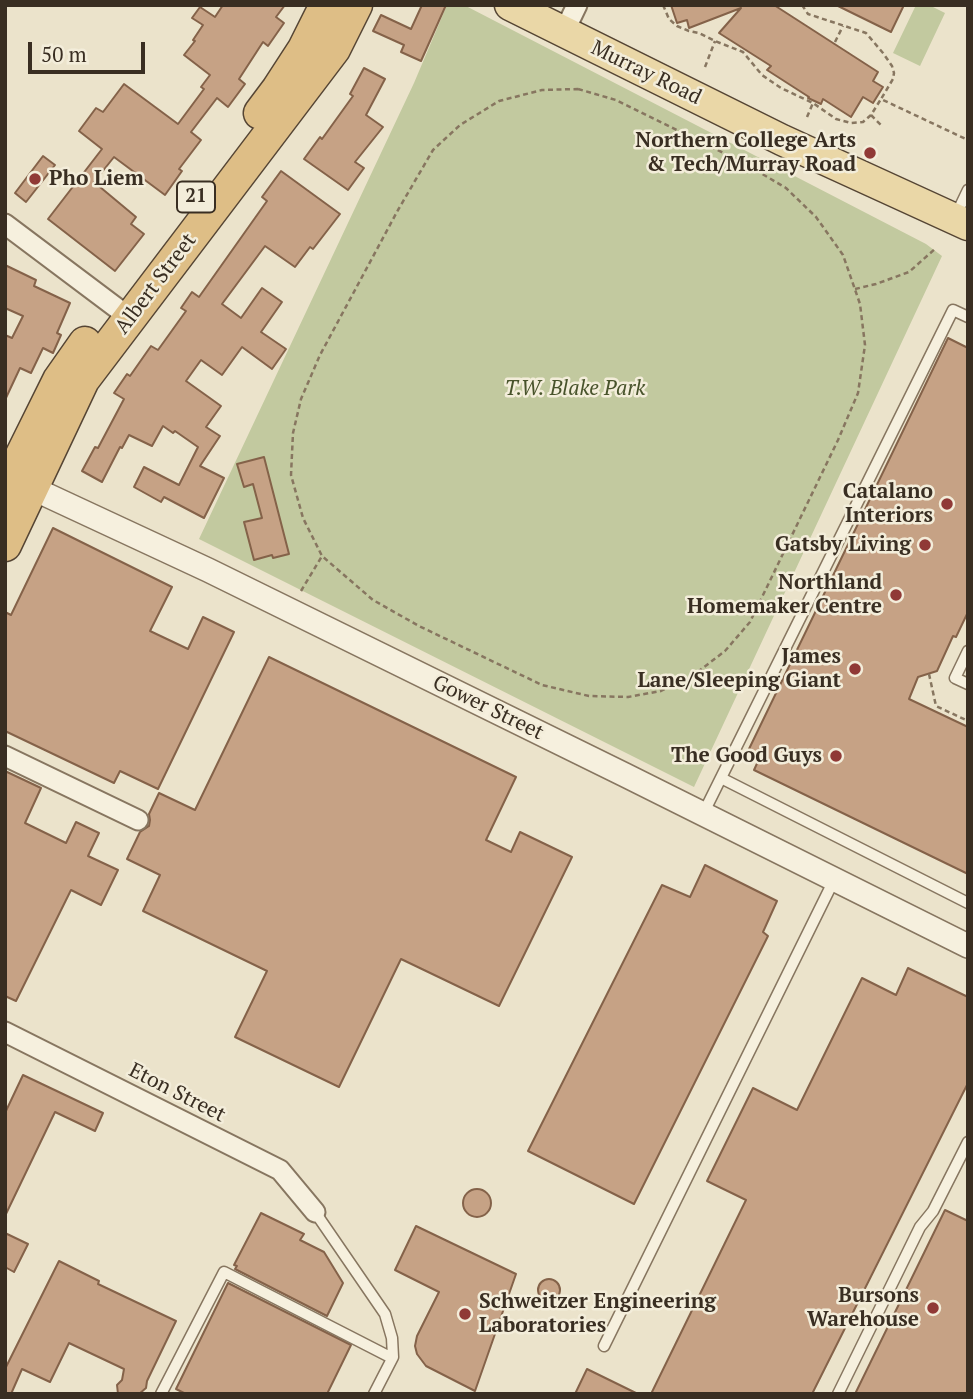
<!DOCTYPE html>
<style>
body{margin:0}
#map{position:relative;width:973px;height:1399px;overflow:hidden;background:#ebe3cb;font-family:"PT Serif",serif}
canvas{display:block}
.frame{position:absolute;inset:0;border:7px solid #392e22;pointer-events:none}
.scale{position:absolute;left:28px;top:42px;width:117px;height:32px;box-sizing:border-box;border:4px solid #392e22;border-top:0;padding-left:9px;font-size:21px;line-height:24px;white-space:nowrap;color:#392e22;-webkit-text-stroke:5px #f3edda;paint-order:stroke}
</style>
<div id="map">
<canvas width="973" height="1399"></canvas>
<div class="frame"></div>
<div class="scale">50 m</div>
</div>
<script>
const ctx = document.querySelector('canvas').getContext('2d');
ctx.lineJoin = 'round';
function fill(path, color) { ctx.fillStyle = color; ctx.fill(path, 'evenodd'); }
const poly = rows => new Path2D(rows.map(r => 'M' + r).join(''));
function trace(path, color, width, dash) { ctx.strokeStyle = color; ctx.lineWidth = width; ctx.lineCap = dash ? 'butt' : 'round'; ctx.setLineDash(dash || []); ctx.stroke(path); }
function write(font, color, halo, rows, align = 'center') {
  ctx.font = font + ' "PT Serif",serif'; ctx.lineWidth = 5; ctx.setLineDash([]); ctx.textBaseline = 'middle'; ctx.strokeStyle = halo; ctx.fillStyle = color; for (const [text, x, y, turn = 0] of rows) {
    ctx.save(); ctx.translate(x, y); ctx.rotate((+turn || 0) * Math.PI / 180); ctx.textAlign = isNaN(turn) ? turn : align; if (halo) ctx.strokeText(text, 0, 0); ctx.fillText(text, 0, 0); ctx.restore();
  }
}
const green = poly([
 [447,5,464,5,926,244,942,256,694,787,199,539,414,83],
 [916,5,929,5,945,13,920,66,893,53]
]);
const building = poly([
 [223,5,285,5,276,17,284,23,268,46,263,42,239,79,245,84,228,107,217,98,191,132,201,140,179,169,182,171,165,195,114,157,94,182,136,217,131,224,144,234,115,271,48,219,102,149,79,131,96,108,103,112,124,84,178,124,204,89,201,87,210,75,184,55,195,41,193,40,203,25,192,18,200,7,215,17,223,5],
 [422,5,446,5,421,61,401,52,404,45,373,31,381,15,411,29,422,5],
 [671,5,774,5,878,72,873,81,883,87,873,103,863,97,851,117,823,99,821,104,808,98,809,97,767,70,771,66,719,33,741,8,689,28,687,20,677,23,671,5],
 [836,5,904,5,891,32,836,5],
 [364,68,385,79,366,115,383,127,355,162,364,168,348,190,304,159,320,137,322,139,353,96,350,94,364,68],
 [43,156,55,165,26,202,15,193,43,156],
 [281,171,340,214,313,249,310,247,295,267,265,246,222,304,241,318,262,288,282,302,261,332,286,349,272,369,242,347,222,375,201,360,186,381,221,406,206,427,220,436,200,466,224,478,204,518,164,497,161,502,134,487,144,467,179,485,198,447,175,431,173,433,163,426,152,446,129,435,122,448,120,447,102,482,82,471,95,447,98,448,124,399,114,393,127,374,130,376,151,346,158,350,186,311,181,308,192,292,199,297,267,201,262,197,281,171],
 [5,265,36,280,34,286,70,303,57,333,61,335,53,353,43,348,31,373,20,368,5,400,5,335,12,338,23,316,5,308,5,265],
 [948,338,968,348,968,612,956,637,953,636,937,671,918,677,909,699,968,727,968,874,754,770,760,757,748,751,948,338],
 [264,457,289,554,273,558,272,555,254,560,244,522,262,518,253,484,244,487,237,464,264,457],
 [53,528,172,587,150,631,188,649,203,617,234,632,158,789,120,771,114,783,5,731,5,612,11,615,53,528],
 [269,657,516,777,486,840,511,852,520,832,572,857,499,1006,401,959,339,1087,235,1037,267,971,143,911,160,875,127,859,140,832,149,826,150,820,149,814,159,793,195,810,269,657],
 [5,771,41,788,25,823,66,843,76,822,99,833,88,856,118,870,101,905,71,890,16,1001,5,996,5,771],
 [705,865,777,901,763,932,768,936,634,1204,528,1151,662,885,690,897,705,865],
 [908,968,968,997,968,1083,812,1394,651,1394,746,1200,707,1181,753,1088,797,1110,862,978,896,995,908,968],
 [23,1075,103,1113,95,1131,55,1112,5,1216,5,1113,23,1075],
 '463 1203a14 14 0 1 1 28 0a14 14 0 1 1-28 0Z',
 [945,1210,968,1221,968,1394,855,1394,945,1210],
 [261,1213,304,1234,300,1240,324,1252,343,1283,327,1316,235,1269,237,1266,234,1265,261,1213],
 [416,1226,516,1274,475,1391,426,1366,417,1354,415,1346,417,1336,439,1292,395,1270,416,1226],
 [5,1233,28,1244,14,1272,5,1267,5,1233],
 [59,1261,99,1281,98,1284,176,1321,147,1381,146,1388,139,1394,118,1394,117,1385,122,1380,124,1369,69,1343,50,1382,22,1369,11,1394,5,1394,5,1369,59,1261],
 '538 1290a11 11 0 1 1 22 0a11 11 0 1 1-22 0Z',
 [228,1283,351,1345,327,1394,186,1394,176,1389,228,1283],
 [587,1369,638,1394,575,1394,587,1369]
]);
const path = poly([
 [663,5,669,19,677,26,689,31,699,33,715,41,743,52,762,75,781,88,813,103,836,119,851,123,863,122,871,115,881,99],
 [802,5,808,14,866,33,883,53,892,66,894,73,893,79,881,99,968,140],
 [835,42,843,26],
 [705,67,715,41],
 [578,89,616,100,742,162,786,188,816,217,843,255,860,304,865,345,858,393,838,440,750,622,725,651,695,674,661,691,628,697,589,696,542,685,419,626,373,600,322,556,303,518,291,475,293,433,301,399,320,355,398,210,433,150,460,125,499,101,542,90,578,89],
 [871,115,881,125],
 [807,117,813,103],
 [855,289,876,284,909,272,936,248],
 [301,591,322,556],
 [929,674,936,706,968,721]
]);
const service = poly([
 [956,215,968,190],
 [968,651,955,678,968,684],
 [721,778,968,903],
 [703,814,953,310,968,317],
 [315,1212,385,1314,392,1338,393,1357,374,1394],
 [604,1346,834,880],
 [161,1394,224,1272,392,1358],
 [838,1394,920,1227,933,1211,968,1142]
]);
const minor = poly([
 [564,32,577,5],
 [5,224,130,318],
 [5,756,138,820],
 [5,1032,280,1170,315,1212]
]);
const tertiary = poly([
 [21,483,208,570,625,775,968,946]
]);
const primary = poly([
 [510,5,782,140,968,225]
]);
const trunk = poly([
 [260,113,278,89,304,49,326,5],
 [5,489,59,380,85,343],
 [5,545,83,380,334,49,356,5]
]);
const markers = [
 [870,153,7,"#903936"],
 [35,179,7,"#903936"],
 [947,504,7,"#903936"],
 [925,545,7,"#903936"],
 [896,595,7,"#903936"],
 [855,669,7,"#903936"],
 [836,756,7,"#903936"],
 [933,1308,7,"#903936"],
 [465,1314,7,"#903936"]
];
const shields = [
 [196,197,38]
];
const shieldNames = [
 ["21",196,197]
];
const streetNames = [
 ["Murray Road",646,73,26],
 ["Albert Street",156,284,-53],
 ["Gower Street",488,708,26],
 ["Eton Street",177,1093,27]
];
const poiNames = [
 ["Northern College Arts",856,141],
 ["& Tech/Murray Road",856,165],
 ["Pho Liem",49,179,"left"],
 ["Catalano",933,492],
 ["Interiors",933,516],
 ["Gatsby Living",911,545],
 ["Northland",882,583],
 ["Homemaker Centre",882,607],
 ["James",841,657],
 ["Lane/Sleeping Giant",841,681],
 ["The Good Guys",822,756],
 ["Bursons",919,1296],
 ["Warehouse",919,1320],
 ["Schweitzer Engineering",479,1302,"left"],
 ["Laboratories",479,1326,"left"]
];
const parkNames = [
 ["T.W. Blake Park",575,389]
];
fill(green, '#c2c99f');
fill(building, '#c6a285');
trace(building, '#846249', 2);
trace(service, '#877660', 13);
trace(minor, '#877660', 23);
trace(tertiary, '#877660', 26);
trace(primary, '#554534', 33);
trace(trunk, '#554534', 35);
trace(path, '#877660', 2.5, [5, 3.5]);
trace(service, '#f6f0de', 10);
trace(minor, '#f6f0de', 19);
trace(tertiary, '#f6f0de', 23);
trace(primary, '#ead7a7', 30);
trace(trunk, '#debe86', 32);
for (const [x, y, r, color] of markers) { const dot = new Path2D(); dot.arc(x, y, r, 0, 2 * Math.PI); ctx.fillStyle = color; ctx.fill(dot); trace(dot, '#f3edda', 2.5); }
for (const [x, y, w] of shields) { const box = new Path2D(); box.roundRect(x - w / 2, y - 15.5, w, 31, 5); ctx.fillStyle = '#f3edda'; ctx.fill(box); trace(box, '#392e22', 2); }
write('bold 19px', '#392e22', null, shieldNames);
write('21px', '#392e22', '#f3edda', streetNames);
write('bold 21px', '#392e22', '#f3edda', poiNames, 'right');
write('italic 21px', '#48532b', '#f3edda', parkNames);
</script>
